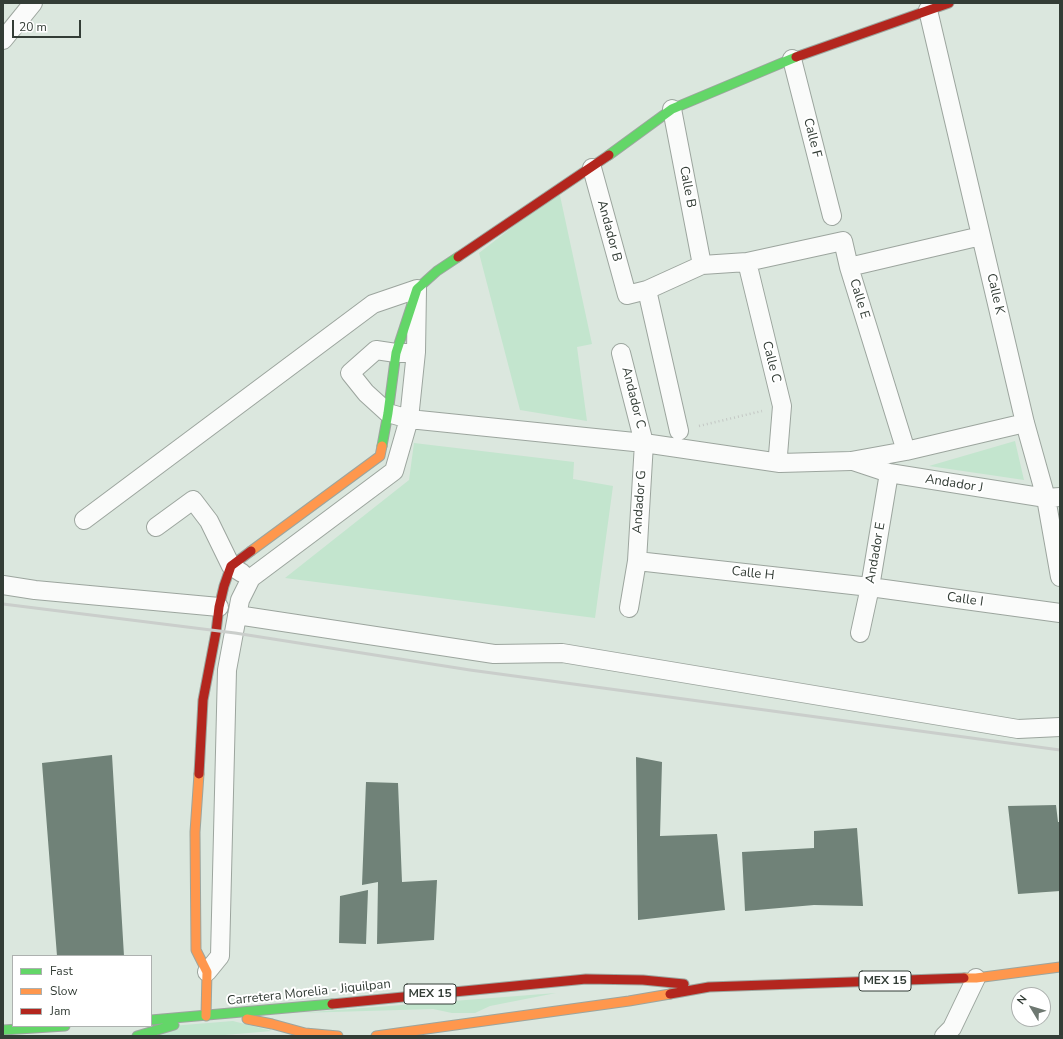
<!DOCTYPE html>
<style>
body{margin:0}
#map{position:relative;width:1063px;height:1039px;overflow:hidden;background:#dbe7de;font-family:"Nunito Sans",sans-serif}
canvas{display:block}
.frame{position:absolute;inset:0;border:4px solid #333d36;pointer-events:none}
.legend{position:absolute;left:12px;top:955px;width:140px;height:72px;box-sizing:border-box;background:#fff;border:1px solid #adb1af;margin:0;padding:5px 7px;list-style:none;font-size:12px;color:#333d36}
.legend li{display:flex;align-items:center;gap:8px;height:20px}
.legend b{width:20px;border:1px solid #adb1af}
.north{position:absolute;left:1011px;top:987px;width:40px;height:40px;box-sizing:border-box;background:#fff;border:1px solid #adb1af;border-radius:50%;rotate:308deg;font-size:11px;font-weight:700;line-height:16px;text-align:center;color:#333d36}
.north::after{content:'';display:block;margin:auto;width:14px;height:18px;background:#6e7871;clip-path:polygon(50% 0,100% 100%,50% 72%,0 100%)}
.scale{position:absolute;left:12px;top:20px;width:69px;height:18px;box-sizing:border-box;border:2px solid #333d36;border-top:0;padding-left:5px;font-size:12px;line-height:14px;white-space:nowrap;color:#333d36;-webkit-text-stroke:3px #fff;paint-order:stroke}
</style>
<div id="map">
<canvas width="1063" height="1039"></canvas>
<div class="frame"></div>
<ul class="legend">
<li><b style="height:5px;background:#63d668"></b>Fast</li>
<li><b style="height:5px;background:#ff974d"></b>Slow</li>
<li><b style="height:5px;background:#b3261e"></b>Jam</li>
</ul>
<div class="north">N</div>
<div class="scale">20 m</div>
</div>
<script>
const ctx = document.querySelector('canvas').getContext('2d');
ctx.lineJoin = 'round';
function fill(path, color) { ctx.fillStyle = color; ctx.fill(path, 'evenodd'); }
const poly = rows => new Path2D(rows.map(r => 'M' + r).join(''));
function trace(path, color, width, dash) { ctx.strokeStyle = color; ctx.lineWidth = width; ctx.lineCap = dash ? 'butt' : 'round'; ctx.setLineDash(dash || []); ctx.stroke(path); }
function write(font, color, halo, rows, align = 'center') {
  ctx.font = font + ' "Nunito Sans",sans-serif'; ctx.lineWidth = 4; ctx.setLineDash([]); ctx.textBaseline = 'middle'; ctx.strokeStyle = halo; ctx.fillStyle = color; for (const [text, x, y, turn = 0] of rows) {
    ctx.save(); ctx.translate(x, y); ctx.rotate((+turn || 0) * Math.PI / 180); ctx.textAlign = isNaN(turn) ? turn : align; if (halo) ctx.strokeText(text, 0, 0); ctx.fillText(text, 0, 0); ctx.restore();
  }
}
const green = poly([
 [559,191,592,344,577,347,587,421,520,410,479,253],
 [1015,441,1024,480,929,466],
 [414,443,574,462,573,479,613,486,595,618,285,578,409,480],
 [556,993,490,1006,475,1013,452,1013,433,1009,299,1013],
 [233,1021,272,1031,213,1036,152,1036,171,1026]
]);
const building = poly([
 [112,755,124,956,57,956,42,763],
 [636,757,662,762,660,836,717,834,725,910,638,920],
 [366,782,398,783,402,882,437,880,434,940,377,944,378,882,362,885],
 [1056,805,1058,822,1060,822,1060,891,1018,894,1008,806],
 [857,828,863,906,814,905,745,911,742,852,814,848,814,831],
 [368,890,366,944,339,943,340,896]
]);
const path = poly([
 [699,426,762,411]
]);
const street = poly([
 [928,10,1025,423,1046,498,1060,577],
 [3,40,33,3],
 [792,59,832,216],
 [672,109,702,265],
 [592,168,627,295,647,290,702,265,747,262,843,241,849,267,906,451],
 [747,262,782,406,778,455,780,463],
 [849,267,981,236],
 [647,290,679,431],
 [409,353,396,353,376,350,350,373,366,393,388,413,409,419,644,443,780,463,851,461,906,451,1025,423],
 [621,353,644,443,637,561,629,608],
 [853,461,889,473,1046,498,1060,497],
 [84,520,373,304,417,289,416,352,409,419,394,471,251,578,240,600,227,670,220,956,207,972],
 [156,527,193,500,209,521,231,566,242,573],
 [637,561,870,587,1060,613],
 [3,585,35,590,219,607],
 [237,615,494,654,562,653,1018,729,1060,727],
 [860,633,870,587,889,473],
 [944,1036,952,1028,976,978]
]);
const fast = poly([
 [609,155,672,109,796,57],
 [382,446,388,413,396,353,417,289,437,271,458,257],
 [151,1020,332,1004],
 [3,1030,65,1026],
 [137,1036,174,1025]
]);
const slow = poly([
 [251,551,380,456,382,446],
 [199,774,195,832,196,950,207,972,206,1016],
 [964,978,976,978,1060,967],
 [247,1019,272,1024,305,1033,338,1036],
 [376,1036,629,1001,670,994]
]);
const jam = poly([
 [796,57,949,3],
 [458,257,609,155],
 [199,774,203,700,216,632,219,607,224,586,231,566,251,551],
 [670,994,709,987,964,978],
 [332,1004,586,979,643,980,684,984]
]);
const rail = poly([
 [3,604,235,633,470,670,1060,750]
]);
const shields = [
 [885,981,52],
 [430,994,52]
];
const shieldNames = [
 ["MEX 15",885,981],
 ["MEX 15",430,994]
];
const streetNames = [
 ["Calle F",812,138,76],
 ["Calle B",687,187,79],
 ["Andador B",609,231,75],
 ["Calle K",995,294,77],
 ["Calle E",859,299,73],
 ["Calle C",771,362,76],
 ["Andador C",633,398,76],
 ["Andador J",954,484,9],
 ["Andador G",640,502,-86],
 ["Andador E",876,553,-80],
 ["Calle H",753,574,6],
 ["Calle I",965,600,8],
 ["Carretera Morelia - Jiquilpan",309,993,-6]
];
fill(green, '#c3e5ce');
fill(building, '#708278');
trace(street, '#9ca59e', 20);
trace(fast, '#9ca59e', 11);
trace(slow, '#9ca59e', 11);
trace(jam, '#9ca59e', 11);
trace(path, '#c3c7c4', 2.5, [1, 3]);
trace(street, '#fafbfa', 18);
trace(fast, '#63d668', 9);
trace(slow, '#ff974d', 9);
trace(jam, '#b3261e', 9);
trace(rail, '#cacecb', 3);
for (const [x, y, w] of shields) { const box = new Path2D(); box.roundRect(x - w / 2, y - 10, w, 20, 3); ctx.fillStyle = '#fff'; ctx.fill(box); trace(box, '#333d36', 1); }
write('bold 12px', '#333d36', null, shieldNames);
write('13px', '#333d36', '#fff', streetNames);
</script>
